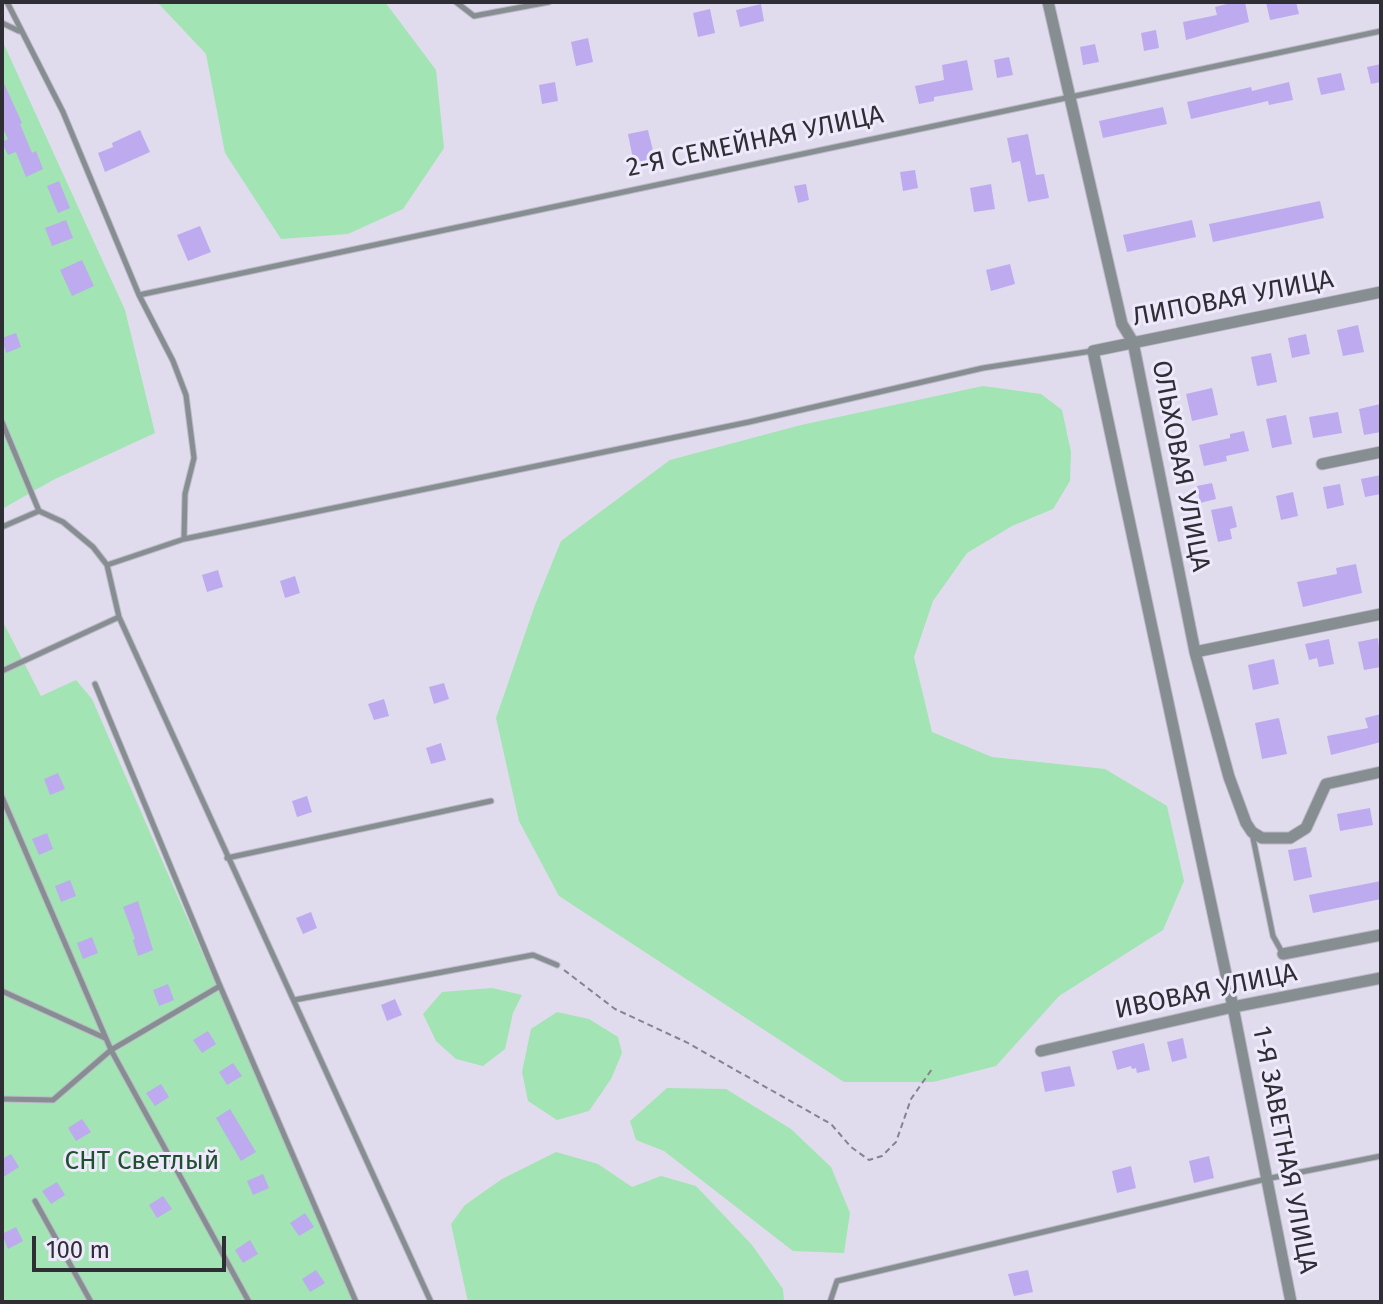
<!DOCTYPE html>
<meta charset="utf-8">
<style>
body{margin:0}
#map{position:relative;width:1383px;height:1304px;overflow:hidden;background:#e0dced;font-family:"Fira Sans",sans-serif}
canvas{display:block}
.frame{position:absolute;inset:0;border:4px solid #2f2e34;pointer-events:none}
.scale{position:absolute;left:32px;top:1236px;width:194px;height:36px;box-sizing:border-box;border:4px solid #2f2e34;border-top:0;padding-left:10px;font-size:24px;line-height:28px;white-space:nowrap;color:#2f2e34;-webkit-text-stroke:6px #eee9fb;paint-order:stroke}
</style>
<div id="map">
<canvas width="1383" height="1304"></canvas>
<div class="frame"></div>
<div class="scale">100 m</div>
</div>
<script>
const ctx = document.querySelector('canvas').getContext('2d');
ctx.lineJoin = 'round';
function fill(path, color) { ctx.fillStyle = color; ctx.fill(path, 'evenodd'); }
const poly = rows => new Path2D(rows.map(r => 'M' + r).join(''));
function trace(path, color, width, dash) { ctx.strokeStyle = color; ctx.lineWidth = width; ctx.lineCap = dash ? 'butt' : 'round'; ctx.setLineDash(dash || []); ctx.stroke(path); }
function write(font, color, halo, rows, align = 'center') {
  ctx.font = font + ' "Fira Sans",sans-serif'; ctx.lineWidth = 6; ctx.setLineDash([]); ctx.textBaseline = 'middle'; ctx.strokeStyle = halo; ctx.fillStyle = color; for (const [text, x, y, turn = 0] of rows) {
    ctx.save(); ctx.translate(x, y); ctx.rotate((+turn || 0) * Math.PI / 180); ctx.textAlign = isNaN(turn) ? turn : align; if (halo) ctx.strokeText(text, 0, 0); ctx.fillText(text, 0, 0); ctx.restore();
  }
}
const green = poly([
 [157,2,385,2,436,70,444,148,403,209,348,234,281,239,225,153,206,54],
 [2,40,125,310,155,433,53,480,2,509],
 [983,386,1041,394,1062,410,1071,452,1070,481,1053,509,1012,526,967,553,933,601,914,657,932,732,992,757,1105,769,1167,806,1184,881,1163,930,1059,996,996,1066,933,1082,844,1082,559,896,519,821,496,718,535,605,561,541,670,460,801,425],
 [2,620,41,696,76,680,92,699,354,1302,2,1302],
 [492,988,522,995,513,1013,505,1049,483,1066,456,1059,436,1041,423,1014,442,992],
 [557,1012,589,1019,618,1037,622,1053,611,1079,589,1111,557,1120,528,1101,522,1072,531,1029],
 [667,1088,726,1089,791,1129,831,1167,850,1213,844,1253,793,1251,664,1151,636,1140,630,1121],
 [556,1152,598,1164,632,1187,661,1176,696,1186,752,1245,783,1289,784,1302,468,1302,451,1224,465,1205,502,1179]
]);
const building = poly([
 [1235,2,1245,2,1249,22,1186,40,1183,22,1217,15,1215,7],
 [1266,2,1296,2,1299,14,1270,20],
 [761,4,764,21,740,27,736,10],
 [710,9,715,33,698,37,693,13],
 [1156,30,1159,48,1144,51,1141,33],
 [588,38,593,62,576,66,571,42],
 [1095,44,1099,62,1083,65,1080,47],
 [1009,57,1013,75,997,78,994,60],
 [967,60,973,90,934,97,934,101,919,104,915,86,944,80,942,65],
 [1381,64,1381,82,1371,84,1367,67],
 [1341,73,1345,90,1321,95,1317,78],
 [2,79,22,123,20,124,32,153,36,151,43,169,26,177,16,152,8,155,2,142,8,139,2,126],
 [555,82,558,101,542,104,539,85],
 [1289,82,1293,100,1269,105,1268,101,1191,119,1187,102,1251,87,1252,91],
 [1163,107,1167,124,1103,138,1099,121],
 [140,130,150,152,105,172,98,153,113,147,112,143],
 [648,130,655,159,634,164,628,134],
 [1028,134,1036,175,1044,174,1049,198,1028,202,1020,161,1012,163,1007,138],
 [915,170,918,188,903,191,900,172],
 [59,181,70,208,58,213,47,186],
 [806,184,809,200,798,203,794,186],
 [991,184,995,209,974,212,970,188],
 [1320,201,1324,218,1213,242,1209,224],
 [66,220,73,238,52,246,45,228],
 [1192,220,1196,237,1127,252,1123,235],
 [200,226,211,252,188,261,177,235],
 [82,260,94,286,72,296,60,270],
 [1010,264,1015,284,991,291,986,270],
 [1358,325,1364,352,1343,356,1337,330],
 [16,333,21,347,6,353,2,338],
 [1306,334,1310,354,1292,358,1288,338],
 [1271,353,1277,382,1257,386,1251,357],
 [1212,388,1218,415,1192,421,1186,394],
 [1380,404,1381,432,1364,435,1359,409],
 [1338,412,1342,433,1313,438,1309,417],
 [1286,415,1292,444,1272,448,1266,419],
 [1244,431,1249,451,1226,456,1227,461,1204,466,1199,445,1230,438,1230,434],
 [1381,475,1381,494,1365,497,1361,479],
 [1212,483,1216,499,1200,503,1197,486],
 [1340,484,1344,505,1327,509,1323,487],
 [1293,492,1298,516,1281,520,1276,496],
 [1232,506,1237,527,1230,529,1232,539,1218,542,1211,510],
 [1356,564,1362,593,1303,607,1297,582,1337,574,1336,568],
 [218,570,223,587,207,592,202,575],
 [295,576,300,593,285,598,280,581],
 [1378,638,1381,667,1364,670,1358,642],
 [1329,639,1334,664,1319,667,1317,658,1309,660,1305,644],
 [1274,659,1279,684,1253,690,1248,665],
 [444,683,449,699,434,704,429,687],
 [384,699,389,716,374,720,368,704],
 [1381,714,1381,742,1331,755,1327,736,1368,728,1365,718],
 [1279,718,1287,754,1262,759,1255,723],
 [441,743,446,760,431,764,426,748],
 [58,773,65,789,50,795,44,779],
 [307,796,312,812,297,817,292,801],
 [1370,808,1373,825,1340,831,1337,814],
 [47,833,53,849,39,855,32,839],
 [1306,847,1312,877,1294,881,1288,850],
 [70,880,76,896,61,902,55,886],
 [1381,881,1381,899,1313,913,1309,895],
 [138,901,153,950,138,956,133,940,135,939,123,907],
 [311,912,317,928,303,934,296,918],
 [92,937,98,953,83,959,77,943],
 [168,984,174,1000,159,1006,153,990],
 [395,999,402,1015,387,1021,381,1005],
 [208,1031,216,1044,202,1053,193,1040],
 [1183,1038,1187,1058,1172,1062,1167,1042],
 [1144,1043,1150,1070,1137,1073,1136,1068,1132,1069,1131,1066,1117,1070,1112,1051],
 [233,1063,242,1076,227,1085,219,1072],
 [1070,1066,1075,1086,1045,1092,1041,1072],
 [161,1084,169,1097,155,1106,146,1093],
 [230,1109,256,1152,241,1161,216,1118],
 [82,1119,91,1132,76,1141,68,1128],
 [11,1154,19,1167,2,1178,2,1159],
 [1209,1156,1214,1178,1194,1183,1189,1161],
 [1131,1166,1136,1188,1117,1193,1112,1171],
 [263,1174,269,1188,253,1195,247,1181],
 [57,1182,65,1195,51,1204,42,1191],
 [163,1196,172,1209,157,1218,149,1205],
 [305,1213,314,1227,299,1236,290,1223],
 [16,1227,23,1241,8,1249,2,1234],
 [250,1240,258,1254,243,1263,235,1250],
 [316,1270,325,1283,310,1292,302,1279],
 [1028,1270,1033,1292,1014,1296,1008,1274]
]);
const path = poly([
 [564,970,615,1009,686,1042,831,1124,851,1147,869,1160,882,1156,896,1142,911,1099,932,1069]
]);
const service = poly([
 [7,2,63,112,139,295,173,361,186,395,194,458,185,494,184,539],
 [456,2,474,16,549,2],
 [2,23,19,31],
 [139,295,1381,31],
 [2,422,39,511,63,522,93,547,107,565,119,617,431,1302],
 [2,527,39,511],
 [107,565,184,539,749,422,983,368,1092,351],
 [2,671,119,617],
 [2,797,111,1050,249,1302],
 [1252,833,1273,936,1283,954],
 [227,858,491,801],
 [220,986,356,1302],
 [2,991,105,1038],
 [294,1000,533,955,557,965],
 [2,1099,53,1100,111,1050,220,986,95,684],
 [35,1201,91,1302],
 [830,1302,837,1281,1266,1179,1381,1156]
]);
const minor = poly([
 [1048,2,1122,324,1133,342,1195,652,1229,777,1246,823,1252,832,1262,838,1290,838,1306,828,1326,784,1381,772],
 [1322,464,1381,452],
 [1195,652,1381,614],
 [1283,954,1381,935],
 [1041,1051,1233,1007,1381,978],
 [1291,1302,1233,1007,1093,351,1381,292]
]);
const streetNames = [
 ["2-Я СЕМЕЙНАЯ УЛИЦА",755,142,-12],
 ["ЛИПОВАЯ УЛИЦА",1233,299,-11],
 ["ОЛЬХОВАЯ УЛИЦА",1180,466,79],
 ["ИВОВАЯ УЛИЦА",1206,992,-12],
 ["1-Я ЗАВЕТНАЯ УЛИЦА",1284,1150,79]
];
const parkNames = [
 ["СНТ Светлый",142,1162]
];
fill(green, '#a2e4b3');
fill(building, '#beaaef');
trace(service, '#bdb9c8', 7);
trace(minor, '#bdb9c8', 13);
trace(path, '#86838f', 2, [6, 4]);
trace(service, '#868e92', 5);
trace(minor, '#868e92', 11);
write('26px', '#2f2e34', '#eee9fb', streetNames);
write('26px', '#1e4f2e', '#eee9fb', parkNames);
</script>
